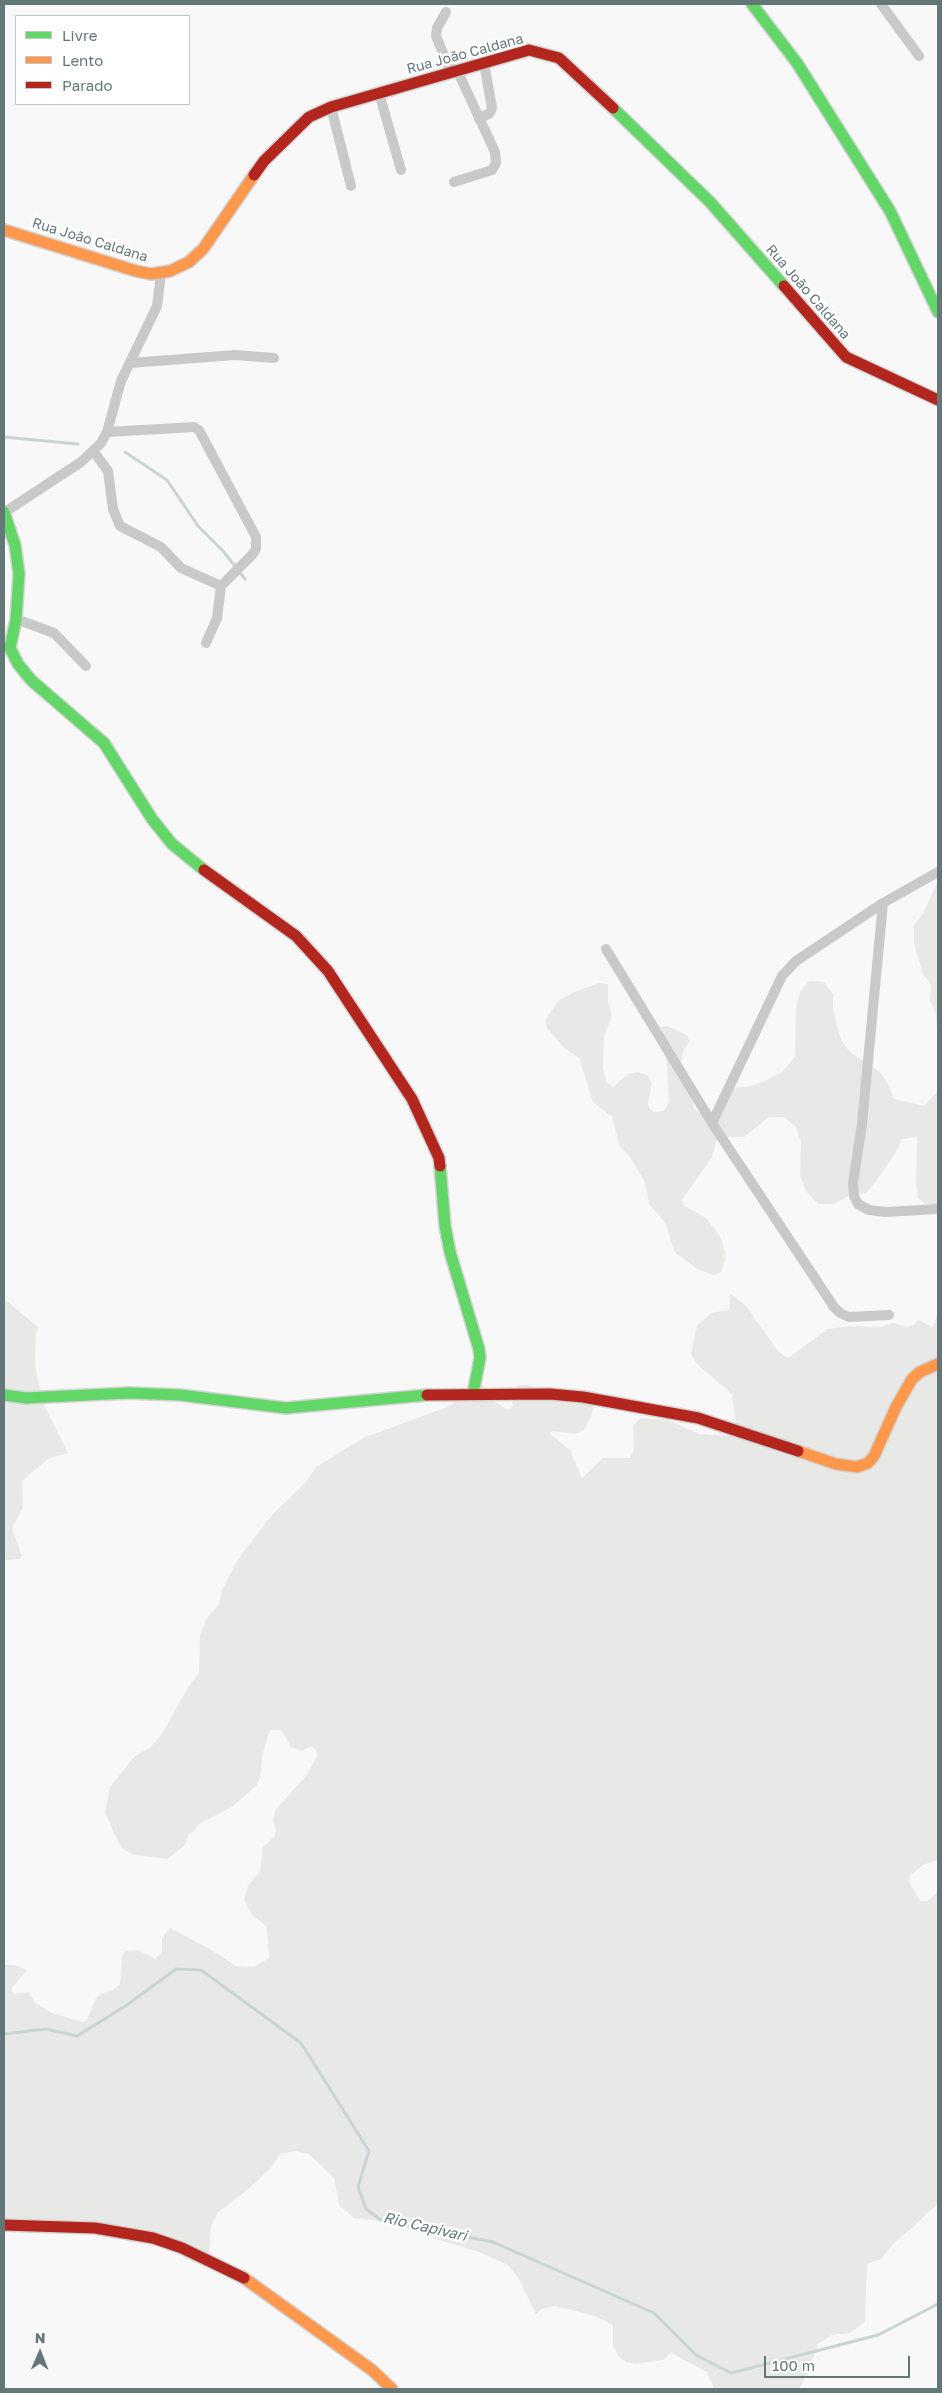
<!DOCTYPE html>
<meta charset="utf-8">
<style>
body{margin:0}
#map{position:relative;width:942px;height:2393px;overflow:hidden;background:#f8f8f8;font-family:"Golos Text",sans-serif}
canvas{display:block}
.frame{position:absolute;inset:0;border:5px solid #637678;pointer-events:none}
.legend{position:absolute;left:15px;top:15px;width:175px;height:90px;box-sizing:border-box;background:#fff;border:1px solid #c1c8c9;margin:0;padding:6px 9px;list-style:none;font-size:15px;color:#637678}
.legend li{display:flex;align-items:center;gap:10px;height:25px}
.legend b{width:25px;border:1px solid #c1c8c9}
.north{position:absolute;left:15px;top:2328px;width:50px;height:50px;-webkit-text-stroke:4px #fff;paint-order:stroke;rotate:1deg;font-size:14px;font-weight:700;line-height:20px;text-align:center;color:#637678}
.north::after{content:'';display:block;margin:auto;width:18px;height:22px;background:#637678;clip-path:polygon(50% 0,100% 100%,50% 72%,0 100%)}
.scale{position:absolute;left:764px;top:2356px;width:146px;height:22px;box-sizing:border-box;border:2px solid #637678;border-top:0;padding-left:6px;font-size:15px;line-height:18px;white-space:nowrap;color:#637678;-webkit-text-stroke:4px #fff;paint-order:stroke}
</style>
<div id="map">
<canvas width="942" height="2393"></canvas>
<div class="frame"></div>
<ul class="legend">
<li><b style="height:6px;background:#63d668"></b>Livre</li>
<li><b style="height:6px;background:#ff974d"></b>Lento</li>
<li><b style="height:6px;background:#b3261e"></b>Parado</li>
</ul>
<div class="north">N</div>
<div class="scale">100 m</div>
</div>
<script>
const ctx = document.querySelector('canvas').getContext('2d');
ctx.lineJoin = 'round';
function fill(path, color) { ctx.fillStyle = color; ctx.fill(path, 'evenodd'); }
const poly = rows => new Path2D(rows.map(r => 'M' + r).join(''));
function trace(path, color, width, dash) { ctx.strokeStyle = color; ctx.lineWidth = width; ctx.lineCap = dash ? 'butt' : 'round'; ctx.setLineDash(dash || []); ctx.stroke(path); }
function write(font, color, halo, rows, align = 'center') {
  ctx.font = font + ' "Golos Text",sans-serif'; ctx.lineWidth = 5; ctx.setLineDash([]); ctx.textBaseline = 'middle'; ctx.strokeStyle = halo; ctx.fillStyle = color; for (const [text, x, y, turn = 0] of rows) {
    ctx.save(); ctx.translate(x, y); ctx.rotate((+turn || 0) * Math.PI / 180); ctx.textAlign = isNaN(turn) ? turn : align; if (halo) ctx.strokeText(text, 0, 0); ctx.fillText(text, 0, 0); ctx.restore();
  }
}
const green = poly([
 [938,880,938,1047,936,1015,930,1000,931,985,922,972,914,942,914,926,924,912],
 [809,981,824,982,833,994,833,1009,841,1040,850,1052,880,1072,888,1084,894,1099,924,1106,937,1092,938,1085,938,1209,930,1207,918,1198,916,1182,917,1137,902,1139,895,1154,867,1193,851,1195,833,1204,818,1204,806,1191,800,1176,801,1142,796,1127,784,1117,769,1117,744,1137,725,1137,719,1132,712,1157,682,1200,684,1205,706,1218,720,1236,725,1252,725,1260,721,1272,714,1275,697,1269,675,1253,666,1224,649,1204,645,1182,630,1157,619,1145,612,1117,593,1102,579,1058,564,1048,547,1028,546,1019,558,1001,572,993,599,983,608,984,608,1002,612,1015,604,1037,603,1068,606,1082,613,1087,628,1074,637,1072,647,1075,652,1083,648,1104,650,1109,655,1112,664,1111,669,1102,666,1050,661,1027,667,1026,687,1035,689,1041,683,1052,680,1073,688,1085,694,1108,710,1123,733,1088,751,1086,767,1080,782,1072,795,1057,796,1008,800,993],
 [730,1293,746,1306,778,1351,788,1358,828,1329,850,1326,880,1327,893,1323,906,1327,912,1326,918,1320,933,1327,938,1313,938,1860,923,1865,910,1876,909,1882,920,1901,928,1901,938,1891,938,2203,912,2228,894,2243,881,2259,867,2264,865,2322,850,2333,832,2335,818,2344,808,2372,799,2389,714,2389,707,2372,671,2353,663,2360,635,2364,626,2362,619,2356,613,2346,613,2325,592,2315,555,2306,542,2309,536,2314,519,2279,508,2265,479,2252,436,2239,408,2224,354,2218,339,2205,334,2178,309,2154,295,2151,280,2154,271,2168,247,2190,218,2212,211,2227,209,2257,160,2240,4,2222,4,1965,14,1965,27,1970,11,1989,14,1994,29,1992,34,2002,52,2013,83,2022,87,2020,95,2000,100,1994,113,1990,120,1984,122,1957,125,1951,138,1950,156,1959,162,1951,162,1938,170,1928,208,1948,236,1966,254,1967,269,1958,267,1927,252,1915,244,1900,248,1886,260,1871,263,1847,274,1837,276,1830,273,1820,276,1809,307,1775,317,1756,316,1750,311,1746,301,1751,291,1747,281,1730,270,1730,263,1753,260,1778,256,1786,232,1807,199,1824,189,1835,184,1846,167,1859,134,1855,121,1848,105,1813,110,1787,135,1756,149,1748,161,1736,186,1691,199,1672,200,1635,207,1618,219,1604,222,1590,237,1561,271,1516,306,1482,315,1468,345,1449,363,1438,450,1406,476,1384,483,1386,495,1402,508,1410,513,1406,509,1392,519,1385,529,1385,542,1391,594,1402,591,1416,584,1430,575,1434,553,1431,549,1433,570,1450,582,1478,603,1458,630,1458,634,1450,633,1425,641,1418,668,1420,699,1434,731,1436,737,1433,732,1394,697,1364,691,1354,697,1326,711,1313,729,1310],
 [4,1299,38,1327,36,1335,35,1366,39,1384,45,1407,68,1453,49,1458,22,1481,23,1507,12,1529,22,1556,19,1559,4,1560]
]);
const stream = poly([
 [4,437,78,444],
 [125,452,167,480,198,526,223,551,245,579],
 [4,2034,46,2029,77,2036,127,2005,176,1969,201,1970,301,2043,369,2151,358,2187,366,2209,382,2221,493,2242,654,2313,696,2355,731,2373,878,2335,938,2304]
]);
const street = poly([
 [881,4,919,56],
 [446,12,437,28,436,36,451,72],
 [379,93,401,170],
 [331,107,351,186],
 [479,119,490,113,492,108,484,63],
 [454,182,492,170,496,163,495,152,457,70],
 [130,363,235,355,274,358],
 [107,432,194,427,199,430,256,537,256,549,252,555,221,586,217,618,206,643],
 [94,452,108,471,113,509,120,526,161,547,181,568,221,586],
 [5,512,81,462,101,443,107,432,121,381,157,306,161,274],
 [16,619,54,633,86,666],
 [883,903,862,1124,853,1183,854,1196,858,1204,869,1210,886,1212,938,1209],
 [606,949,712,1123,834,1307,840,1313,849,1317,889,1315],
 [712,1123,782,976,796,961,883,903,938,872]
]);
const fast = poly([
 [752,4,797,63,890,211,938,312],
 [613,108,710,202,784,286],
 [4,512,15,545,19,574,16,619,10,648,18,664,31,680,104,743,152,819,172,844,204,870],
 [440,1166,445,1226,450,1252,479,1349,480,1358,473,1394],
 [4,1395,26,1398,129,1393,180,1395,286,1408,427,1395]
]);
const slow = poly([
 [4,230,136,271,151,274,170,271,189,262,203,249,254,175],
 [798,1451,836,1464,857,1467,868,1463,874,1456,896,1407,912,1379,920,1372,938,1364],
 [244,2278,372,2370,392,2389]
]);
const jam = poly([
 [254,175,264,161,309,117,331,107,529,50,559,58,613,108],
 [784,286,846,357,938,400],
 [204,870,296,936,328,971,412,1099,439,1158,440,1166],
 [427,1395,550,1394,583,1397,698,1418,798,1451],
 [4,2225,95,2228,153,2238,182,2248,244,2278]
]);
const streetNames = [
 ["Rua João Caldana",465,54,-15],
 ["Rua João Caldana",90,240,17],
 ["Rua João Caldana",808,292,49]
];
const waterNames = [
 ["Rio Capivari",425,2227,13]
];
fill(green, '#e8e9e6');
trace(stream, '#c9d4d4', 3);
trace(fast, '#d3d4d5', 14);
trace(slow, '#d3d4d5', 14);
trace(jam, '#d3d4d5', 14);
trace(street, '#c8c9c9', 10);
trace(fast, '#63d668', 11);
trace(slow, '#ff974d', 11);
trace(jam, '#b3261e', 11);
write('14px', '#637678', '#fff', streetNames);
write('italic 15px', '#637878', '#fff', waterNames);
</script>
